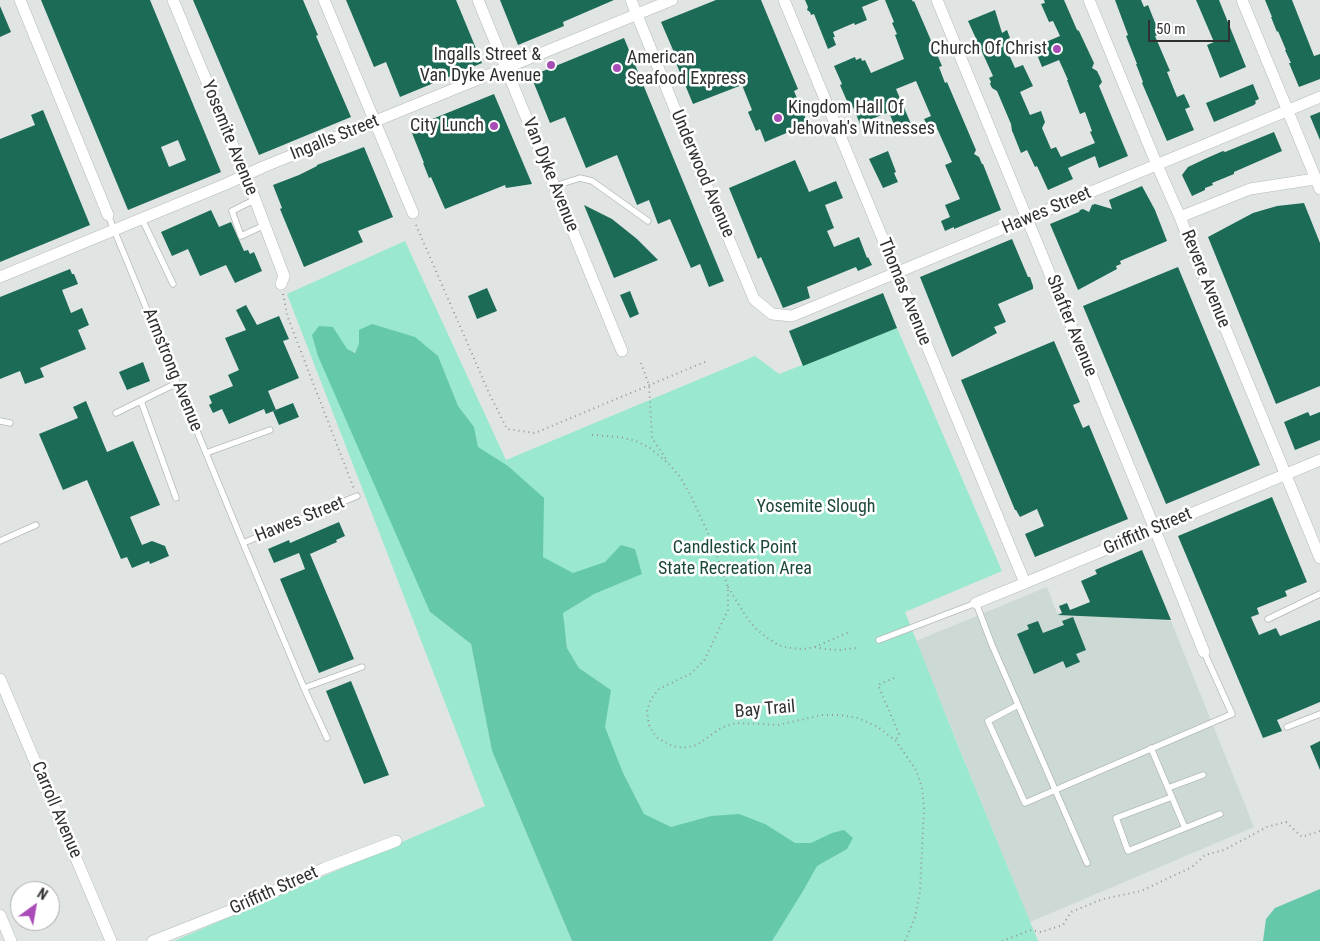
<!DOCTYPE html>
<style>
body{margin:0}
#map{position:relative;width:1320px;height:941px;overflow:hidden;background:#e0e5e3;font-family:"Roboto Condensed",sans-serif}
canvas{display:block}
.north{position:absolute;left:10px;top:881px;width:50px;height:50px;box-sizing:border-box;background:#fff;border:1px solid #acadac;border-radius:50%;rotate:32deg;font-size:14px;font-weight:700;line-height:20px;text-align:center;color:#2f3130}
.north::after{content:'';display:block;margin:auto;width:18px;height:22px;background:#a84cb6;clip-path:polygon(50% 0,100% 100%,50% 72%,0 100%)}
.scale{position:absolute;left:1148px;top:20px;width:82px;height:22px;box-sizing:border-box;border:2px solid #2f3130;border-top:0;padding-left:6px;font-size:15px;line-height:18px;white-space:nowrap;color:#2f3130;-webkit-text-stroke:4px #fff;paint-order:stroke}
</style>
<div id="map">
<canvas width="1320" height="941"></canvas>
<div class="north">N</div>
<div class="scale">50 m</div>
</div>
<script>
const ctx = document.querySelector('canvas').getContext('2d');
ctx.lineJoin = 'round';
function fill(path, color) { ctx.fillStyle = color; ctx.fill(path, 'evenodd'); }
const poly = rows => new Path2D(rows.map(r => 'M' + r).join(''));
function trace(path, color, width, dash) { ctx.strokeStyle = color; ctx.lineWidth = width; ctx.lineCap = dash ? 'butt' : 'round'; ctx.setLineDash(dash || []); ctx.stroke(path); }
function write(font, color, halo, rows, align = 'center') {
  ctx.font = font + ' "Roboto Condensed",sans-serif'; ctx.lineWidth = 5; ctx.setLineDash([]); ctx.textBaseline = 'middle'; ctx.strokeStyle = halo; ctx.fillStyle = color; for (const [text, x, y, turn = 0] of rows) {
    ctx.save(); ctx.translate(x, y); ctx.rotate((+turn || 0) * Math.PI / 180); ctx.textAlign = isNaN(turn) ? turn : align; if (halo) ctx.strokeText(text, 0, 0); ctx.fillText(text, 0, 0); ctx.restore();
  }
}
const built = poly([
 [1047,587,1057,613,1171,621,1254,827,1030,922,916,641]
]);
const green = poly([
 [405,241,506,460,755,356,779,374,897,328,1002,571,905,612,957,743,1038,941,684,941,597,731,611,690,579,668,567,648,566,637,365,346,330,365,430,612,471,644,492,751,572,941,174,941,485,806,287,294]
]);
const water = poly([
 [372,324,415,337,438,356,458,406,474,427,478,447,508,466,544,498,543,557,573,573,605,562,621,545,635,549,642,574,594,594,563,613,567,648,579,668,611,690,605,727,623,773,644,814,671,827,711,816,739,814,765,824,795,843,811,843,832,833,844,830,853,838,847,849,817,866,803,891,772,941,572,941,492,751,471,644,430,612,318,356,312,335,319,326,333,327,347,349,355,353,359,344,359,330],
 [1320,889,1320,941,1263,941,1266,919,1275,908]
]);
const building = poly([
 [41,0,150,0,221,172,128,210],
 [178,140,186,160,169,167,161,147],
 [193,0,303,0,318,35,316,36,351,117,259,155],
 [346,0,456,0,482,63,400,97,386,62,374,67],
 [500,0,614,0,563,22,564,26,518,45],
 [716,0,761,0,798,89,794,91,808,124,765,142,760,129,756,131,748,112,752,110,742,85,693,104,674,58,676,57,661,22],
 [805,0,879,0,862,7,867,20,855,25,854,23,833,32,835,37,833,37,836,45,828,49,814,14,811,15,810,12,807,10,808,7],
 [885,0,912,0,913,2,914,1,942,66,939,67,945,83,947,82,976,150,974,154,979,157,982,164,983,164,1001,210,954,229,954,227,945,231,941,221,950,217,945,205,960,199,945,165,952,162,936,126,929,129,924,119,931,116,916,81,896,89,911,124,896,130,889,112,860,124,853,107,850,108,840,85,842,84,834,66,855,57,856,60,861,58,862,61,865,60,871,73,904,59,895,35,897,34,892,23,894,22],
 [1044,0,1064,0,1077,30,1079,31,1094,63,1092,68,1097,71,1100,77,1102,82,1099,86,1128,156,1099,168,1095,156,1079,163,1068,168,1073,179,1048,190,1037,166,1035,167,1027,150,1021,153,1013,133,1012,131,1011,124,997,91,992,88,990,84,991,82,989,78,993,76,968,21,995,10,1002,33,1007,30,1010,38,1007,40,1010,46,1006,48,1015,68,1023,65,1033,86,1020,92,1030,115,1041,111,1045,122,1042,128,1051,149,1056,147,1061,157,1095,143,1090,132,1092,131,1085,112,1080,114,1067,80,1068,80,1059,60,1042,67,1034,47,1060,36,1053,21,1049,22,1041,4,1045,3],
 [1115,0,1141,0,1144,7,1148,5,1156,25,1158,24,1162,33,1155,36,1170,71,1167,72,1177,97,1184,94,1190,107,1185,109,1194,130,1167,141,1142,83,1143,82,1136,64,1137,64,1126,36,1128,35],
 [1196,0,1219,0,1246,67,1220,78,1207,45,1214,42],
 [1265,0,1292,0,1314,56,1320,54,1320,79,1299,87,1289,63,1291,63,1285,50,1286,50,1278,31,1277,32,1271,17,1272,17],
 [0,6,11,32,0,37],
 [624,38,724,281,709,287,700,264,691,268,670,219,658,224,649,200,637,205,617,155,586,168,565,117,550,123,531,76],
 [1253,84,1259,99,1255,101,1256,103,1254,105,1214,122,1206,103],
 [494,94,532,184,506,188,505,185,445,209,431,177,429,178,423,163,424,163,410,128],
 [43,110,90,225,0,262,0,139,35,125,31,115],
 [1320,112,1320,140,1310,116],
 [1274,132,1282,151,1234,172,1234,174,1212,183,1213,185,1205,188,1205,190,1192,196,1182,175,1188,167,1207,158,1223,151,1225,152],
 [364,147,393,217,358,231,363,242,304,267,280,209,282,208,273,185,299,175,317,166,317,165],
 [888,151,896,172,894,173,898,182,883,188,869,159],
 [795,160,809,192,836,181,843,198,825,205,834,228,827,231,834,247,859,237,867,258,868,257,872,265,858,271,856,267,807,287,810,298,783,308,761,257,758,259,729,188],
 [1142,186,1155,210,1167,241,1120,261,1121,264,1116,266,1117,269,1078,290,1050,224,1079,212,1080,210,1083,209,1089,212,1092,205,1095,204,1112,209,1109,200],
 [1304,203,1320,243,1320,386,1276,404,1208,237,1253,213,1277,206],
 [584,205,612,219,637,239,658,260,614,278],
 [211,210,219,227,231,222,244,251,248,250,250,254,254,252,262,271,235,283,226,265,200,276,188,249,172,256,161,232],
 [1012,239,1028,277,1030,277,1033,286,1033,289,998,304,1006,322,994,327,997,333,952,357,920,277],
 [1178,267,1260,465,1166,504,1083,306],
 [70,269,72,274,74,274,78,284,62,290,71,313,82,308,89,325,78,330,86,349,40,368,44,377,25,384,20,371,0,379,0,297],
 [487,288,497,311,477,319,468,296],
 [630,291,639,314,630,318,620,295],
 [883,293,897,328,803,366,789,331],
 [246,305,257,325,279,316,289,339,283,341,299,378,268,391,276,410,266,414,264,409,229,424,222,409,213,413,209,405,212,403,209,396,233,386,228,375,239,370,225,338,246,330,236,310],
 [1054,341,1080,402,1073,405,1083,428,1089,425,1128,519,1035,557,1025,534,1044,526,1037,509,1020,517,1016,510,1015,510,961,380],
 [143,362,150,381,127,390,119,372],
 [86,401,107,452,133,441,160,505,130,517,142,545,152,541,165,546,169,556,150,564,149,561,132,568,127,557,121,559,87,480,63,490,39,434,78,418,73,407],
 [293,403,299,417,279,425,273,411],
 [1308,412,1310,416,1320,412,1320,440,1295,450,1284,422],
 [1272,497,1307,582,1285,591,1287,596,1257,608,1259,614,1251,617,1259,635,1276,628,1280,636,1320,620,1320,702,1277,720,1282,731,1263,738,1178,536],
 [339,522,345,536,336,540,337,542,310,554,354,659,319,673,280,579,305,569,299,553,274,563,268,549,289,540,290,543],
 [1142,550,1171,620,1058,615,1062,613,1059,606,1067,603,1070,610,1090,602,1081,581,1097,574,1095,570],
 [1073,617,1086,650,1076,654,1080,662,1066,668,1063,661,1034,674,1017,634,1029,629,1027,625,1038,621,1043,633,1064,625,1062,621],
 [351,681,389,775,364,784,326,691],
 [1320,741,1320,770,1310,746]
]);
const path = poly([
 [416,225,489,393,507,429,535,433,707,361],
 [283,294,288,318,354,489],
 [641,363,649,385,652,438,668,462],
 [592,435,620,437,636,441,650,448,669,464,680,477,691,496,712,542,728,587,728,610,704,661,690,674,659,689,651,699,647,711,649,725,656,737,672,746,683,748,697,745,721,728,736,723,778,725,822,715,840,715,858,718,878,727,896,741,916,770,922,788,924,808,920,891,915,917,905,941],
 [728,587,745,615,755,628,766,637,778,645,789,648,804,649,815,647,849,632],
 [815,647,825,649,839,650,856,648],
 [894,678,878,685,899,734,896,740],
 [1002,941,1031,930,1041,932,1063,925,1071,912,1103,899,1141,891,1192,867,1205,855,1224,850,1267,827,1286,822,1302,837,1320,831]
]);
const lane = poly([
 [555,186,580,178,592,181,648,221],
 [254,200,232,211,241,236,265,225],
 [108,215,243,543,304,688,327,738],
 [142,219,173,284],
 [141,401,176,498],
 [116,413,177,383],
 [0,421,10,423],
 [206,453,270,430],
 [0,541,36,525],
 [243,543,357,496],
 [1268,619,1320,594],
 [879,640,976,603,992,645,1087,863],
 [304,688,362,667],
 [1018,705,988,721,1025,803,1232,714,1204,652],
 [1287,727,1320,714],
 [1151,748,1185,828,1128,851,1116,818,1172,797],
 [1168,788,1203,775],
 [1185,828,1220,814]
]);
const street = poly([
 [20,0,108,215],
 [173,0,251,189,284,276,281,284],
 [324,0,413,213],
 [478,0,622,351],
 [631,0,683,129,754,299,772,314,792,316,1320,97],
 [784,0,1025,583],
 [937,0,1147,510,1204,652],
 [1089,0,1157,165,1180,217,1189,240,1320,558],
 [1242,0,1320,189],
 [1180,217,1250,189,1315,179,1320,181],
 [0,277,226,184,263,167,672,0],
 [976,603,1025,583,1320,460],
 [0,679,111,941],
 [0,915,11,941],
 [153,941,242,906,325,868,396,841]
]);
const markers = [
 [1057,49,5,"#a84cb6"],
 [551,65,5,"#a84cb6"],
 [617,68,5,"#a84cb6"],
 [778,118,5,"#a84cb6"],
 [494,126,5,"#a84cb6"]
];
const poiNames = [
 ["Church Of Christ",1047,49],
 ["Ingalls Street &",541,55],
 ["Van Dyke Avenue",541,76],
 ["American",627,58,"left"],
 ["Seafood Express",627,79,"left"],
 ["Kingdom Hall Of",788,108,"left"],
 ["Jehovah's Witnesses",788,129,"left"],
 ["City Lunch",484,126]
];
const streetNames = [
 ["Yosemite Avenue",229,138,68],
 ["Ingalls Street",335,138,-22],
 ["Underwood Avenue",702,174,67],
 ["Van Dyke Avenue",550,175,68],
 ["Hawes Street",1047,211,-23],
 ["Revere Avenue",1205,279,68],
 ["Thomas Avenue",904,292,68],
 ["Shafter Avenue",1071,326,68],
 ["Armstrong Avenue",172,370,68],
 ["Hawes Street",300,520,-22],
 ["Griffith Street",1148,532,-23],
 ["Bay Trail",765,710,-5],
 ["Carroll Avenue",56,810,67],
 ["Griffith Street",274,891,-24]
];
const parkNames = [
 ["Yosemite Slough",816,507],
 ["Candlestick Point",735,548],
 ["State Recreation Area",735,569]
];
fill(built, '#ccd9d5');
fill(green, '#99e8cf');
fill(water, '#66c8ab');
fill(building, '#1b6b57');
trace(lane, '#b4b9b7', 7);
trace(street, '#b4b9b7', 12);
trace(path, '#949796', 2, [1, 4]);
trace(lane, '#fff', 5.5);
trace(street, '#fff', 11);
for (const [x, y, r, color] of markers) { const dot = new Path2D(); dot.arc(x, y, r, 0, 2 * Math.PI); ctx.fillStyle = color; ctx.fill(dot); trace(dot, '#fff', 2); }
write('18px', '#2f3130', '#fff', poiNames, 'right');
write('18px', '#2f3130', '#fff', streetNames);
write('18px', '#1c473b', '#fff', parkNames);
</script>
